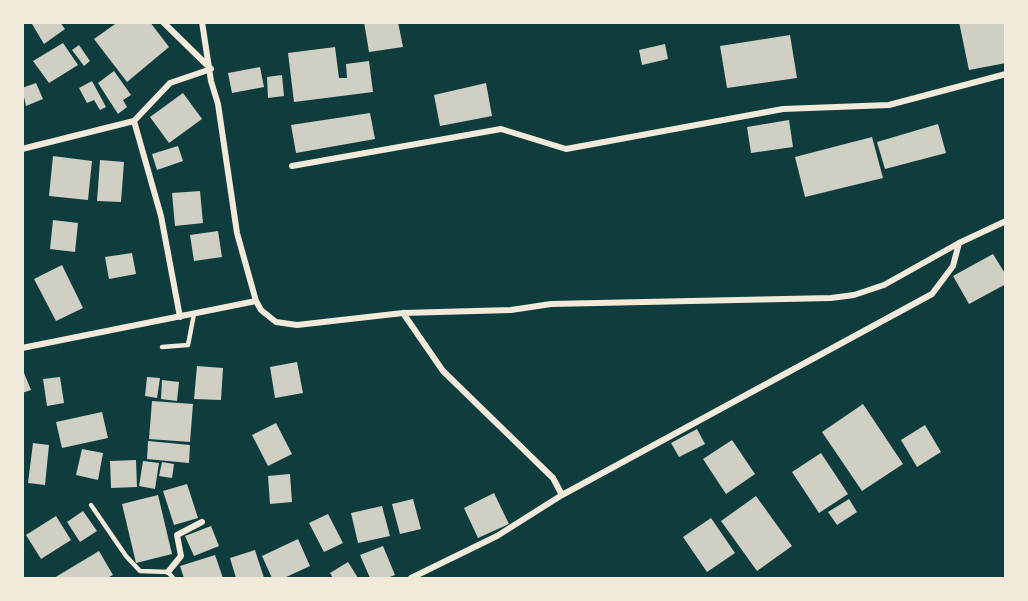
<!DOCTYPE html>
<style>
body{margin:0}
#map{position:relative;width:1028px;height:601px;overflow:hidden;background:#0f3d3e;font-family:"Asap Condensed",sans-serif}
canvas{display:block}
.frame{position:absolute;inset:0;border:24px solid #f1e9da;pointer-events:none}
</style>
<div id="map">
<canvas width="1028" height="601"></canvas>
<div class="frame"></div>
</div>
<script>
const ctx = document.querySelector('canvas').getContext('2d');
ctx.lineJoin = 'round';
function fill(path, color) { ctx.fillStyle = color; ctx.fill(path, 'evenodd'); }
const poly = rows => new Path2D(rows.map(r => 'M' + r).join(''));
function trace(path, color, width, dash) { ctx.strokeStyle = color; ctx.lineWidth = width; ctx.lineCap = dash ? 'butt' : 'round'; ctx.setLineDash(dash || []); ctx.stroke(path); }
const building = poly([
 [35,22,60,22,65,29,44,44,32,24],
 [118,22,150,22,169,47,127,82,94,39],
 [364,22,398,22,403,47,369,52],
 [959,22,1006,22,1006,63,969,70],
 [790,35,797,78,727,88,720,46],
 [63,43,78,65,49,83,33,61],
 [665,44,668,59,642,65,639,50],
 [79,45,90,61,84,66,72,50],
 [335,47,339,78,347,78,346,64,369,61,373,92,294,102,288,53],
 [260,67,264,87,232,93,228,73],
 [114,71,131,95,123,100,127,107,118,114,98,83],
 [282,75,284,96,268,98,267,77],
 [92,81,106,107,100,110,94,100,87,103,79,88],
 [36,83,43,99,26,106,22,88],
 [486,83,492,116,440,126,434,95],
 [183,93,202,119,169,143,150,117],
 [370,113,375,139,296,153,291,125],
 [789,120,793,147,751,153,747,127],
 [938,124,946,153,885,169,877,142],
 [872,137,883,178,805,197,795,157],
 [178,146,183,161,157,170,152,154],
 [53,156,92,161,88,200,49,196],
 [100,160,124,162,121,202,97,201],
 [200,191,203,223,175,226,172,193],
 [53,220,78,223,75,252,50,249],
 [218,231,222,257,194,261,190,235],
 [132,253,136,274,109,279,105,257],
 [993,254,1006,275,1006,284,969,304,953,276],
 [62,265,83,308,56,321,34,279],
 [297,362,303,393,275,398,270,367],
 [197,366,223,368,221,400,194,399],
 [22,368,31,390,22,393],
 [60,377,64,403,47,406,43,379],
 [147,377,160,378,157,398,145,396],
 [162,380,179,382,177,401,161,399],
 [152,401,193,404,190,442,149,439],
 [863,404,903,464,862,491,822,432],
 [102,412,108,438,62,448,56,422],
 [276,423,292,454,268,466,252,435],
 [925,425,941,452,917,467,901,440],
 [697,429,705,444,679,457,671,443],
 [732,440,755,474,726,494,703,459],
 [148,441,190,445,189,463,147,459],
 [33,443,49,445,45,485,28,483],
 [82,449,103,453,98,480,76,475],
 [821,453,848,494,819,513,792,472],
 [136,460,137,487,111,488,110,461],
 [143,461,159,463,155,489,139,486],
 [162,462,174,464,172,478,159,476],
 [290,474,292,502,270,504,268,476],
 [187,484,198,518,174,525,163,491],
 [494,493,509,524,478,538,464,508],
 [158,495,172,554,136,563,122,504],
 [756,496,792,546,757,571,721,521],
 [413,499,421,529,400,534,392,504],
 [849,499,857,512,837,525,828,512],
 [382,506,390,536,358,543,351,513],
 [83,511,97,531,80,542,67,522],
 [328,514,343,543,324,552,309,523],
 [56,516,71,540,41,559,26,535],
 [711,518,735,553,707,572,683,537],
 [211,526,219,546,194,556,185,536],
 [298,539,310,566,284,578,272,578,262,556],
 [383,546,395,575,387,578,370,578,360,555],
 [255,550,264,578,236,578,230,558],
 [99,551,113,575,107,578,54,578],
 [215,555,223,578,184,578,180,566],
 [348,562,358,578,333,578,330,573]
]);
const service = poly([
 [162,347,188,345,194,314],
 [91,505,126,556,140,571,168,572,173,578]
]);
const minor = poly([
 [163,22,211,69,170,83,134,121,161,216,180,317],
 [22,149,134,121],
 [292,166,501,129,566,149,783,109,889,105,1006,74],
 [256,301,261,310,276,322,297,325,403,313,511,310,551,304,831,298,854,295,884,285,959,243,1006,221],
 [403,313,443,371,553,478,562,495],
 [22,348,256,301,237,233,218,104,211,81,202,22],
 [168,572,181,556,177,535,202,522],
 [411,578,497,536,562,495,932,294,953,266,959,243]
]);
fill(building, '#cfcfc3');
trace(service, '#f1e9da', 4.5);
trace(minor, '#f1e9da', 6);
</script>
